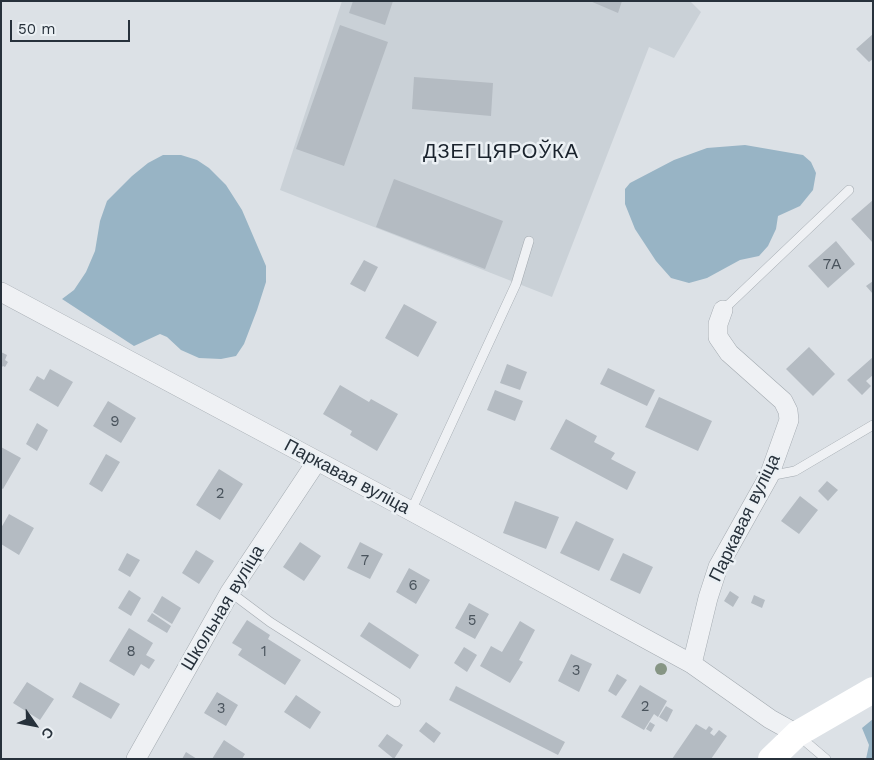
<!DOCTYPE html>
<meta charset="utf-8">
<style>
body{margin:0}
#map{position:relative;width:874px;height:760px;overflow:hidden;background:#dce1e6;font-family:"Work Sans",sans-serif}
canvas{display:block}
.frame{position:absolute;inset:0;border:2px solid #27313b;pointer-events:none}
.north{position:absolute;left:10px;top:700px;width:50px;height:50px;-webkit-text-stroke:4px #ebf0f4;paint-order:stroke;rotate:123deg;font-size:14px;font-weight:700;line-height:20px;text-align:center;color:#27313b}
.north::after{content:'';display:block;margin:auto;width:18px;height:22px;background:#27313b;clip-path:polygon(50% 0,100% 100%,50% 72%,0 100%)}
.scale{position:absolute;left:10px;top:20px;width:120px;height:22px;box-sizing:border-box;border:2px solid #27313b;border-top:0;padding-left:6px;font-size:15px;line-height:18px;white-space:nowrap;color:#27313b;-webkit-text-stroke:4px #ebf0f4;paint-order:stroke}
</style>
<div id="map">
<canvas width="874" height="760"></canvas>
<div class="frame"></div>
<div class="north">С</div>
<div class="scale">50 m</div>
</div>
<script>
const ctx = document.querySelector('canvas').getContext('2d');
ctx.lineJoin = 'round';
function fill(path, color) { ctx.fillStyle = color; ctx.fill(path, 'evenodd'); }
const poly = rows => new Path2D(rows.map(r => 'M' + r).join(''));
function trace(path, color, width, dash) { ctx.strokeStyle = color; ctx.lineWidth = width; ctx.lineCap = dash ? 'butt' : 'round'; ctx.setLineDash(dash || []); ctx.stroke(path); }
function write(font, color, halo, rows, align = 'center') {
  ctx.font = font + ' "Work Sans",sans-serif'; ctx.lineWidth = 5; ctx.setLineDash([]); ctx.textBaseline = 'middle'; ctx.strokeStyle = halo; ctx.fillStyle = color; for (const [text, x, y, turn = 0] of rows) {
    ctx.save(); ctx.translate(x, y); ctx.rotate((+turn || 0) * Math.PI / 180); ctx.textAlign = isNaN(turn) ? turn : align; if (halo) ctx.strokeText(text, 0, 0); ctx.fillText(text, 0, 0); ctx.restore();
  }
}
const built = poly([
 [342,1,690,1,701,12,674,58,649,47,552,297,280,190]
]);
const water = poly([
 [745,145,803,155,811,162,816,173,813,190,800,206,778,216,776,229,768,246,759,256,740,260,707,278,689,283,671,278,656,261,635,229,625,204,625,189,630,183,674,160,707,148],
 [163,155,181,155,197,160,209,168,226,185,242,210,266,266,266,282,257,310,244,344,236,356,221,359,199,358,181,350,167,337,160,334,134,346,62,299,74,290,86,272,95,251,100,221,107,201,132,176,148,163],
 [873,719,873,759,866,759,869,745,862,728]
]);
const building = poly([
 [353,1,393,1,385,25,349,13],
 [590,1,622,1,618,13],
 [340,25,388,42,344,166,296,149],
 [873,34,873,59,869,62,856,49],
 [414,77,493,83,491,116,412,109],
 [394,179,503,221,485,269,376,227],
 [873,200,873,243,851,219],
 [836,241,855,264,828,288,808,266],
 [364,260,378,267,365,292,350,284],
 [873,281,873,294,866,286],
 [404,304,437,322,418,357,385,338],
 [809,347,835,374,813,396,786,369],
 [1,352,7,355,5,360,8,362,5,367,3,366,1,368],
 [873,357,873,375,866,381,871,386,862,395,847,380],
 [507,364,527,372,520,390,500,383],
 [608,368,655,390,647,406,600,384],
 [50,369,73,382,58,407,29,390,37,376,44,380],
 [340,385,369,402,371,399,398,414,377,451,350,435,352,431,323,414],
 [495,390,523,401,515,421,487,410],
 [659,397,712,421,698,451,645,427],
 [108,401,136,418,121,443,93,426],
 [566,419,597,436,594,442,615,453,611,459,636,472,627,490,550,449],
 [37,423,48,430,37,451,26,444],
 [1,447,21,458,3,489,1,488],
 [106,454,120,462,102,492,89,484],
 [219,469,243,484,220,520,196,505],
 [827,481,838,490,828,501,818,491],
 [800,496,818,510,799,534,781,521],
 [515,501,559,517,546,549,503,533],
 [9,514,34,528,19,555,1,544,1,528],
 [576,521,614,539,599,571,560,553],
 [300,542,321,556,304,581,283,567],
 [360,542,383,554,370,579,347,568],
 [196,550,214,561,199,584,182,573],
 [127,553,140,560,130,577,118,570],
 [623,553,653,567,640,594,610,580],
 [409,568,430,580,416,604,396,592],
 [129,590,141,598,131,616,118,608],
 [730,591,739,597,733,607,724,601],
 [754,595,765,600,762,608,751,603],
 [162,596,181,608,172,624,153,612],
 [469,603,489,614,475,639,455,628],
 [152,613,171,626,167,633,147,621],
 [247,620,270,635,268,639,301,660,285,685,238,655,242,649,232,643],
 [520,621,535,630,519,660,523,662,510,683,480,666,491,646,502,652],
 [369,622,419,655,410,669,360,636],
 [129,628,153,643,146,655,155,660,149,669,141,664,134,676,109,661],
 [464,647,477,655,467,672,454,663],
 [571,654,592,664,579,692,558,681],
 [617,674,627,680,616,696,608,691],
 [27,682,54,699,40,720,13,703],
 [80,682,120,704,111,719,72,697],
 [640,685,667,701,658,717,654,714,644,730,621,717],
 [456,686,565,742,558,755,449,700],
 [217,692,238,705,226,726,204,713],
 [296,695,321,712,310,729,284,712],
 [666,706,673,710,667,722,659,717],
 [426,722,441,733,434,743,419,731],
 [650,722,655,725,651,732,646,729],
 [696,724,706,730,709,726,713,729,710,733,714,736,719,730,727,736,711,759,672,759],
 [387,734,403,745,394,759,378,746],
 [224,740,245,754,242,759,212,759],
 [186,752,197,759,182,759]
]);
const lane = poly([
 [723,310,849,190],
 [769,476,795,471,873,425],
 [411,511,516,284,529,241],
 [230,592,270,622,396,702],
 [799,736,826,759]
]);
const street = poly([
 [1,292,411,511,692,664,770,719,797,734],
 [692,664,708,598,718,567,769,476,789,420,788,411,783,401,729,353,718,337,718,324,723,310],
 [136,759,230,592,317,461]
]);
const secondary = poly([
 [771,759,797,734,873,690]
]);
const trees = [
 [661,669]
];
const numberNames = [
 ["7А",832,265],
 ["9",115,422],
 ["2",220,494],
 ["7",365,561],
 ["6",413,586],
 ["5",472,621],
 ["8",131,652],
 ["1",264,652],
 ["3",576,671],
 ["2",645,707],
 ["3",221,709]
];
const streetNames = [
 ["Паркавая вуліца",347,477,28],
 ["Паркавая вуліца",745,518,-64],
 ["Школьная вуліца",223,608,-59]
];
const quarterNames = [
 ["ДЗЕГЦЯРОЎКА",501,152]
];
fill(built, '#cad1d7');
fill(water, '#98b4c5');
fill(building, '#b4bbc2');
trace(lane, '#a2a9af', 10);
trace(street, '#a2a9af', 20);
trace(lane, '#eff1f4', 9);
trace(street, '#eff1f4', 19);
trace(secondary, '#fff', 26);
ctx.fillStyle = '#869584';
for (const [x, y] of trees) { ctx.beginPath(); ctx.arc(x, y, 6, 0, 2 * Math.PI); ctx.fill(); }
write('15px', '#4a545d', null, numberNames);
write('18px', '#27313b', '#ebf0f4', streetNames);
ctx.letterSpacing = '1px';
write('20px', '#19222c', '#ebf0f4', quarterNames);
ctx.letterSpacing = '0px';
</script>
